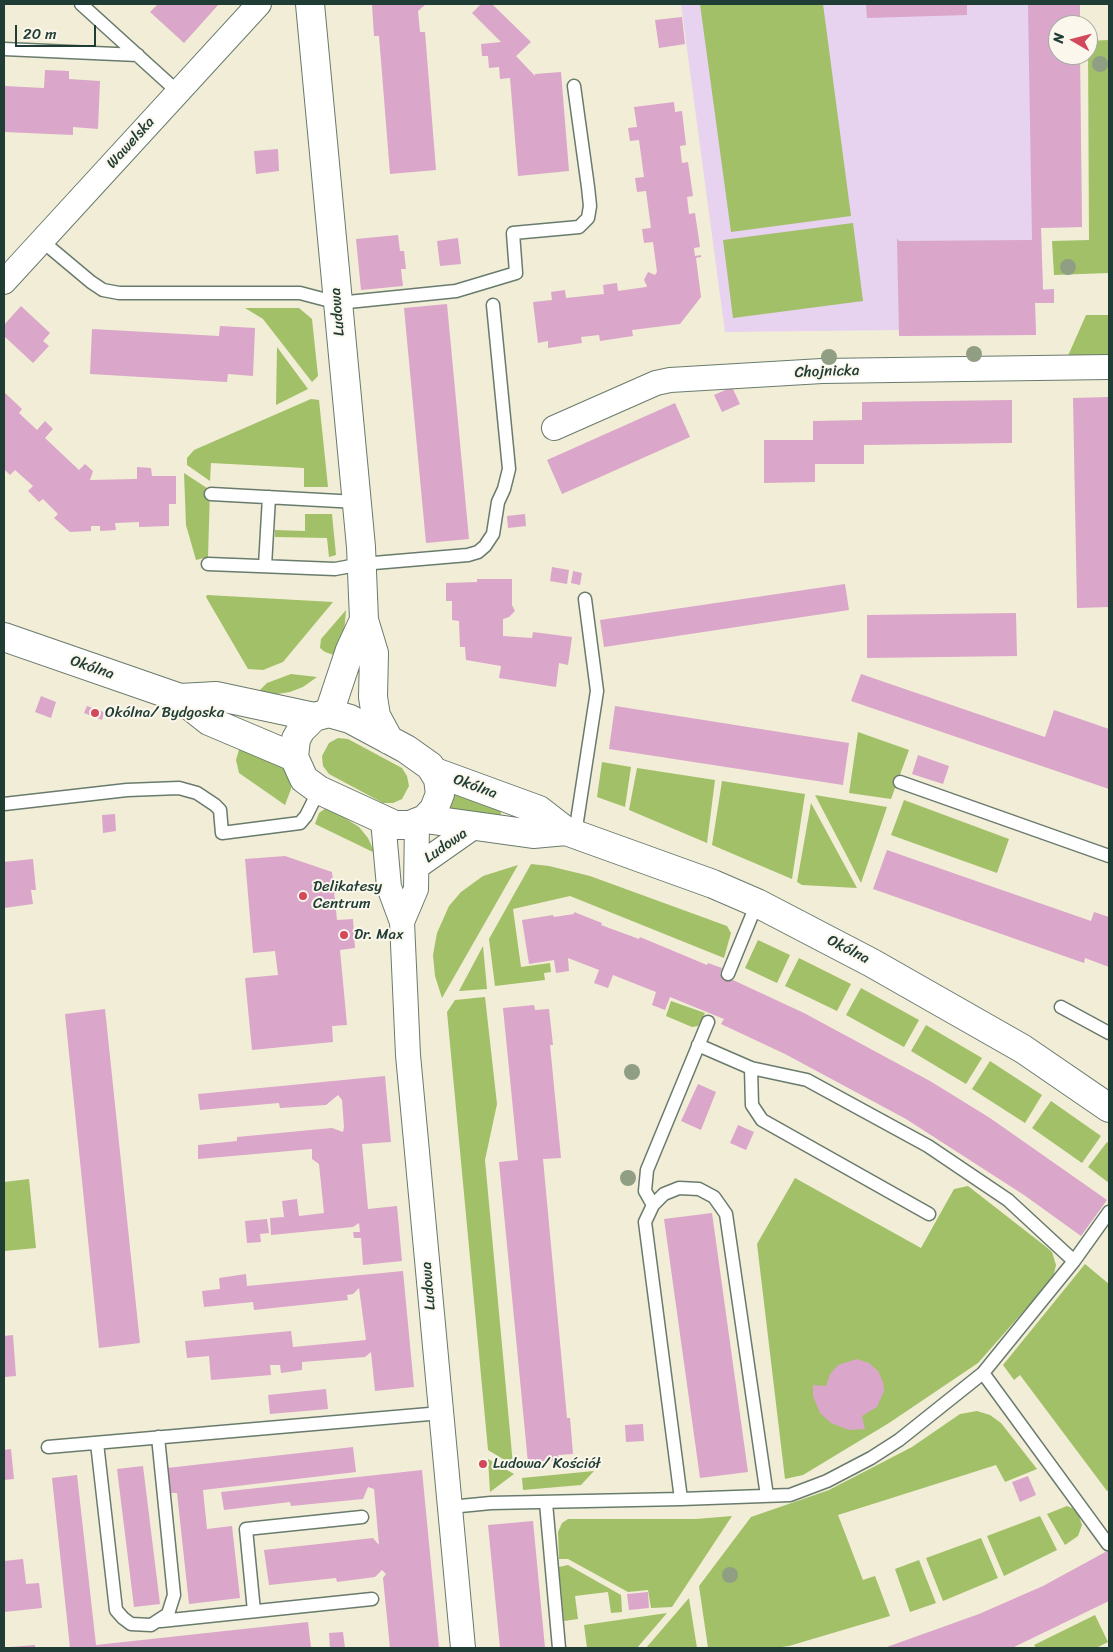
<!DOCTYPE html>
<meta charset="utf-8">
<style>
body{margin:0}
#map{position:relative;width:1113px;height:1652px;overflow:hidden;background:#f2edd6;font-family:Sriracha,sans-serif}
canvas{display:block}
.frame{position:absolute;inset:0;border:5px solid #1f3d34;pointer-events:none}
.north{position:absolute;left:1048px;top:15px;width:50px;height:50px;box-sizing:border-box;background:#fbf7ec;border:1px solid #a3ada2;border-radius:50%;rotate:278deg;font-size:14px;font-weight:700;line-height:20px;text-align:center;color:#1f3d34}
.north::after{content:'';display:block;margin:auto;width:18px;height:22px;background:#d1495b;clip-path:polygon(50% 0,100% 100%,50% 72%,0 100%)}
.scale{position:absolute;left:15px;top:25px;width:81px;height:22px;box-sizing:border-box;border:2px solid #1f3d34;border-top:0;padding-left:6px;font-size:15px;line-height:18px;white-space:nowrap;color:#1f3d34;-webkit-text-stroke:4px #fbf7ec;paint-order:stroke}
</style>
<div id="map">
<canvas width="1113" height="1652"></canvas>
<div class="frame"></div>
<div class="north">N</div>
<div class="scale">20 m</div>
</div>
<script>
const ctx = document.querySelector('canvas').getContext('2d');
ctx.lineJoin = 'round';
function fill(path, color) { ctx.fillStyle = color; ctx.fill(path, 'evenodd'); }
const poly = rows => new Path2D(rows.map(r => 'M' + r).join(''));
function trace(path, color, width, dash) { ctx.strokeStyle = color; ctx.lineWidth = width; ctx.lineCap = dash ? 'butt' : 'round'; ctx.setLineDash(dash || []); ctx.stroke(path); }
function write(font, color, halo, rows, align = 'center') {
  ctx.font = font + ' Sriracha,sans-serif'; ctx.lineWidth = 4; ctx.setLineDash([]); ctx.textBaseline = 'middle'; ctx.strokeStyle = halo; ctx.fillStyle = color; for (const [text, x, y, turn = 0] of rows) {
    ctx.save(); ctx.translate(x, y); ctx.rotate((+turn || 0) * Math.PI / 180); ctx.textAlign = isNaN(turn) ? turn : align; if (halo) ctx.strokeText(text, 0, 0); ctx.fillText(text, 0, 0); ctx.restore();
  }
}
const built = poly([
 [681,4,1080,4,1080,25,1058,25,1058,55,1080,55,1082,227,1041,228,1043,289,1054,289,1054,303,1035,303,1036,335,899,336,899,330,725,332]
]);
const green = poly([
 [700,4,823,4,851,216,731,232],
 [1109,40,1109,273,1054,275,1052,241,1089,240,1088,41],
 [853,223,863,301,733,318,723,240],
 [245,308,299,308,312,319,318,376,312,382,263,319],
 [1086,315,1109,315,1109,356,1067,358],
 [277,347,308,389,276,405],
 [311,399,319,400,328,487,304,487,304,468,211,463,210,481,187,465,187,458,194,450],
 [184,473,210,490,208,557,196,560,186,525],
 [305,514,332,514,336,555,329,557,327,538,275,537,275,530,305,531],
 [207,595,333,602,283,662,263,670,248,669,206,597],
 [346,610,344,634,337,656,325,652,320,648,321,639],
 [291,674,317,677,303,687,290,692,271,695,259,691,267,683],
 [858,732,909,750,891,799,849,793],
 [338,738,348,739,402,768,407,776,409,786,402,799,393,803,383,803,329,774,323,766,322,756,329,743],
 [240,746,275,762,284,768,291,781,291,789,285,805,239,773,236,760],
 [602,762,631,767,625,807,597,797],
 [637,768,715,780,707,843,629,810],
 [722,781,805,794,792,879,712,845],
 [453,793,502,808,500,818,449,810,449,795],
 [815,795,887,807,861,883],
 [904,800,1009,839,997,873,891,835],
 [811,803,857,888,802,885,797,882],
 [326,808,331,809,359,827,368,838,375,853,315,824,319,813],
 [531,864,549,866,590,876,727,926,731,933,724,958,570,896,513,909,521,967,550,963,551,972,544,973,545,980,495,986,489,939],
 [518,865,442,998,435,976,433,955,437,933,449,906,461,892,483,876],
 [758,940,790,955,777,983,745,968],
 [483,946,487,989,459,991],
 [799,958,851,984,837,1011,785,986],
 [861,988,919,1020,904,1047,846,1015],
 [485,997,497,1104,485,1160,513,1465,488,1450,447,1012,455,1000],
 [671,1001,705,1013,698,1026,692,1027,666,1016],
 [926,1025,982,1058,966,1084,911,1051],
 [990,1061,1042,1095,1025,1123,972,1089],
 [1051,1101,1101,1136,1082,1163,1032,1128],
 [1107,1142,1109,1144,1109,1183,1088,1167],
 [795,1178,921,1248,954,1189,968,1186,1045,1246,1052,1252,1056,1265,1053,1278,978,1363,889,1423,803,1475,785,1479,757,1244],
 [29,1179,36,1248,4,1251,4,1182],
 [1085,1264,1109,1284,1109,1490,1107,1491,1020,1375,1014,1380,1003,1365],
 [977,1411,990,1415,1001,1423,1037,1469,1005,1482,996,1465,838,1515,863,1580,875,1576,890,1616,789,1646,774,1648,708,1648,699,1586,751,1517,829,1490,912,1447,960,1414],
 [488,1459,514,1474,490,1492],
 [594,1471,581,1485,523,1490,522,1478],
 [1067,1506,1077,1510,1082,1525,1078,1536,1065,1545,1047,1514],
 [732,1516,672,1607,651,1608,648,1590,628,1592,568,1559,559,1559,558,1532,562,1523,568,1519,696,1519],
 [1040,1516,1057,1550,1004,1576,987,1536],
 [981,1538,998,1578,943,1601,926,1558],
 [919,1560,936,1603,910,1612,895,1569],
 [568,1565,621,1595,622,1612,611,1613,608,1592,575,1596,578,1619,564,1621,559,1567],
 [689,1598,697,1648,645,1648,646,1648],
 [667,1613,637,1648,587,1648,584,1625],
 [1095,1615,1108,1642,1096,1648,1036,1648,1034,1645]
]);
const building = poly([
 [158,4,219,4,184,43,150,12],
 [372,4,426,4,418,11,420,32,425,32,436,170,390,174,379,36,374,36],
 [481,4,492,4,531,42,516,56,535,76,535,74,561,72,569,171,518,176,510,78,500,79,499,67,489,68,488,56,482,56,481,44,501,42,472,13],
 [866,4,967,4,967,15,867,18],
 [1028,4,1080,4,1080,25,1058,25,1058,55,1080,55,1082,227,1041,228,1043,290,1054,289,1054,303,1035,303,1036,335,899,336,897,238,899,241,1032,240],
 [682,17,685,44,659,48,655,20],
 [45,70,69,71,69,79,100,81,98,129,73,127,73,135,4,132,4,86,44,88],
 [674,102,675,112,682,111,686,145,680,146,682,163,688,162,693,196,687,197,689,214,695,213,700,247,694,248,695,256,701,255,701,257,696,258,701,297,680,324,632,330,633,336,600,341,599,335,581,337,582,343,548,348,548,341,538,343,533,302,552,300,551,292,565,290,566,298,604,294,603,285,617,283,618,291,646,287,647,286,644,280,648,272,655,275,657,272,653,242,644,243,642,229,651,228,646,191,637,192,635,178,644,177,639,140,630,141,628,128,637,127,634,107],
 [278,149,279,171,256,174,254,151],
 [398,235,400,251,404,251,406,269,401,269,403,286,361,290,356,239],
 [458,238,461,264,440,266,437,241],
 [447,304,469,539,426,543,404,308],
 [21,306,50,333,43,341,49,346,33,363,4,336,4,325],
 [220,326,255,328,253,376,228,374,227,382,90,374,92,329,219,336],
 [732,387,740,404,722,412,714,395],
 [4,392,22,409,19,413,37,430,45,421,53,429,45,438,79,470,85,464,93,471,90,480,137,479,137,467,151,468,152,476,176,476,176,504,169,504,169,526,139,527,139,522,115,523,116,530,100,531,100,526,91,526,91,531,70,532,54,518,58,514,43,499,39,502,28,491,33,486,15,470,10,475,4,469],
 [1108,397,1109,607,1077,608,1073,398],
 [1012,400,1012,443,864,445,864,464,815,464,815,482,764,483,764,440,813,440,813,421,862,420,862,402],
 [675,403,690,437,562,494,547,460],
 [525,514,526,526,508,528,507,516],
 [552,567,569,570,567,584,550,581],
 [573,571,582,573,580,585,571,583],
 [477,579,512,579,512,605,515,611,509,617,503,619,503,636,532,638,533,632,572,637,568,665,559,663,556,687,499,678,501,666,466,660,465,647,460,647,459,621,452,620,452,601,446,601,446,583,477,582],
 [845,584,849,610,604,647,600,620],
 [1016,613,1017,656,867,658,867,615],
 [861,674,1045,737,1054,710,1109,729,1109,789,851,701],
 [41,696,56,702,51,718,35,712],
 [87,706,104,712,102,720,84,713],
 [615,706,849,743,843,785,609,749],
 [918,755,949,766,943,784,912,774],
 [115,814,116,831,103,833,102,815],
 [887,850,1091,921,1094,912,1109,917,1109,967,1085,958,1084,963,873,889],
 [285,856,332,872,337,920,353,919,355,948,340,950,347,1025,332,1026,333,1042,252,1050,245,978,278,975,275,951,253,953,245,859],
 [33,859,36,890,31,890,33,904,4,908,4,862],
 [574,912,602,923,601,925,639,939,640,937,707,965,708,963,722,968,720,974,804,1013,930,1081,990,1118,1107,1200,1081,1236,1024,1195,906,1119,785,1054,721,1024,724,1019,670,997,665,1010,652,1005,656,992,613,975,608,988,594,983,599,970,568,958,569,971,556,973,554,960,529,964,522,920,553,915,554,917,574,914],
 [534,1005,535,1010,549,1009,553,1045,550,1045,561,1158,543,1159,567,1418,570,1418,573,1454,558,1455,559,1460,528,1463,499,1162,518,1160,503,1008],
 [105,1009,140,1343,99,1348,65,1014],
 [385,1076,391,1142,362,1144,368,1209,397,1206,402,1261,363,1265,361,1238,354,1238,353,1232,360,1232,359,1223,353,1227,271,1235,270,1218,284,1217,282,1201,297,1199,299,1216,324,1213,319,1164,312,1159,312,1149,198,1159,198,1145,237,1141,237,1137,332,1128,343,1132,344,1127,342,1100,338,1095,326,1105,280,1108,279,1103,200,1110,198,1094],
 [698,1084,716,1092,701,1130,681,1121],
 [738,1125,754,1132,746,1150,730,1143],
 [712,1213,748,1472,700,1478,664,1219],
 [267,1219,269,1233,260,1234,261,1242,247,1243,245,1221],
 [403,1271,414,1387,375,1391,371,1352,365,1357,302,1362,302,1370,281,1373,280,1365,270,1365,271,1375,211,1380,209,1356,187,1358,185,1341,291,1331,293,1347,366,1340,359,1288,353,1294,347,1295,348,1300,254,1310,253,1302,204,1307,202,1291,220,1289,219,1278,246,1274,247,1286],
 [13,1335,16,1376,4,1377,4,1336],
 [857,1359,869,1363,878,1371,883,1382,884,1391,877,1407,862,1416,865,1429,849,1430,831,1423,820,1413,813,1396,813,1385,826,1386,830,1374,838,1365],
 [326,1389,328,1409,270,1414,268,1395],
 [643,1424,644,1441,626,1442,625,1425],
 [353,1447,356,1472,203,1490,207,1529,232,1526,240,1598,189,1604,177,1493,169,1493,167,1468],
 [11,1449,14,1479,4,1480,4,1450],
 [143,1466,160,1604,134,1607,117,1469],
 [422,1470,439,1648,390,1648,383,1578,386,1574,382,1570,375,1577,337,1582,336,1578,269,1585,264,1550,373,1538,379,1545,374,1489,368,1487,363,1499,291,1506,290,1502,224,1510,221,1492],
 [77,1475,96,1645,308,1622,311,1648,70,1648,52,1478],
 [1028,1476,1036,1495,1020,1502,1012,1482],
 [533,1521,545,1648,500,1648,488,1525],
 [1109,1550,1109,1601,1012,1648,884,1648,979,1614,1043,1586],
 [23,1559,26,1584,39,1583,42,1608,4,1612,4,1561],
 [648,1592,649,1608,629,1610,627,1594],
 [343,1632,345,1648,330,1648,329,1633],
 [35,1645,35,1648,11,1648,11,1647]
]);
const service = poly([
 [81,4,178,92],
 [4,49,138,55],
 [42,241,91,282,103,290,119,293,300,293,338,303,456,291,516,273,513,233,579,227,588,218,590,206,588,187,574,86],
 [211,494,357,502],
 [208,564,335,569,362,564,468,555,478,552,485,546,493,534,498,502,504,489,509,469,493,305],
 [265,566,269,497],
 [900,782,1109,856],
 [4,804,127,790,179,788,197,793,215,805,220,810,222,833,300,823,306,816,319,790],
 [575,834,597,691,585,599],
 [728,974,757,903],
 [1061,1007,1109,1033],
 [708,1022,647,1170,645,1191,653,1205,645,1222,681,1499,790,1495,827,1481,871,1458,899,1440,983,1373,1108,1544],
 [698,1045,751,1068,807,1080,928,1146,1008,1200,1074,1261],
 [751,1068,752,1105,762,1120,929,1214],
 [653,1205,664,1194,679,1188,699,1189,714,1197,726,1214,767,1496],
 [983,1373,1074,1261,1109,1212],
 [97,1443,116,1610,123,1618,131,1624,151,1625,168,1614,174,1595,158,1437],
 [48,1447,441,1413],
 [546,1503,559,1648],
 [450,1507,491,1503,681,1499],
 [254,1611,246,1529,362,1517],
 [161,1621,372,1599]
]);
const minor = poly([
 [4,282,259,4],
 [554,428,656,383,670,380,822,371,1109,367],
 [383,820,389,887,402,922,408,1055,463,1648],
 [418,866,475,826],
 [402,922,416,889,417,823]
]);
const tertiary = poly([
 [310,4,361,547,364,620,374,653,373,697,376,716,389,740],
 [4,637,180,698,209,721,294,757],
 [180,698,216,696,314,717],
 [329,713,350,719,406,749,430,766,438,779,440,794,434,809,425,819,410,825,395,825,319,790,304,779,294,757,296,739,301,730,314,717,329,713],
 [329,713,350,650,364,620],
 [435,772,539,810,566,831,713,884,757,903,872,963,1023,1049,1109,1108],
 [425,819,533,834,566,831]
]);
const trees = [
 [1100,64],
 [1068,267],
 [974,354],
 [829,357],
 [632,1072],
 [628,1178],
 [730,1575]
];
const markers = [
 [95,713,5,"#d1495b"],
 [303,896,5,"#d1495b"],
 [344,935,5,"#d1495b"],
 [483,1464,5,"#d1495b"]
];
const streetNames = [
 ["Wawelska",131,143,-48],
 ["Ludowa",338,312,-95],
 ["Chojnicka",827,372,-2],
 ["Okólna",92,668,19],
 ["Okólna",475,787,20],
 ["Ludowa",446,846,-35],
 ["Okólna",848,950,27],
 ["Ludowa",429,1286,-95]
];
const poiNames = [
 ["Okólna/ Bydgoska",105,713],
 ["Delikatesy",313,887],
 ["Centrum",313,904],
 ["Dr. Max",354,935],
 ["Ludowa/ Kościół",493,1464]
];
fill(built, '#e7d2ef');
fill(green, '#a1c068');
fill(building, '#daa6ca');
trace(service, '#697b6d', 15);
trace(minor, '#697b6d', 26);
trace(tertiary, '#697b6d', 30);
trace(service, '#fff', 12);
trace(minor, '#fff', 24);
trace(tertiary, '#fff', 28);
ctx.fillStyle = '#909e84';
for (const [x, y] of trees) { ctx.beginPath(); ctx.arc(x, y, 8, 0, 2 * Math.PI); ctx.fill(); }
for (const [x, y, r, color] of markers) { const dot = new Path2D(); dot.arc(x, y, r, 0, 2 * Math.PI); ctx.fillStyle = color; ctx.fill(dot); trace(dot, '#fbf7ec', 2); }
write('15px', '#1f3d34', '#fbf7ec', streetNames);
write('15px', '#1f3d34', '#fbf7ec', poiNames, 'left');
</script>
